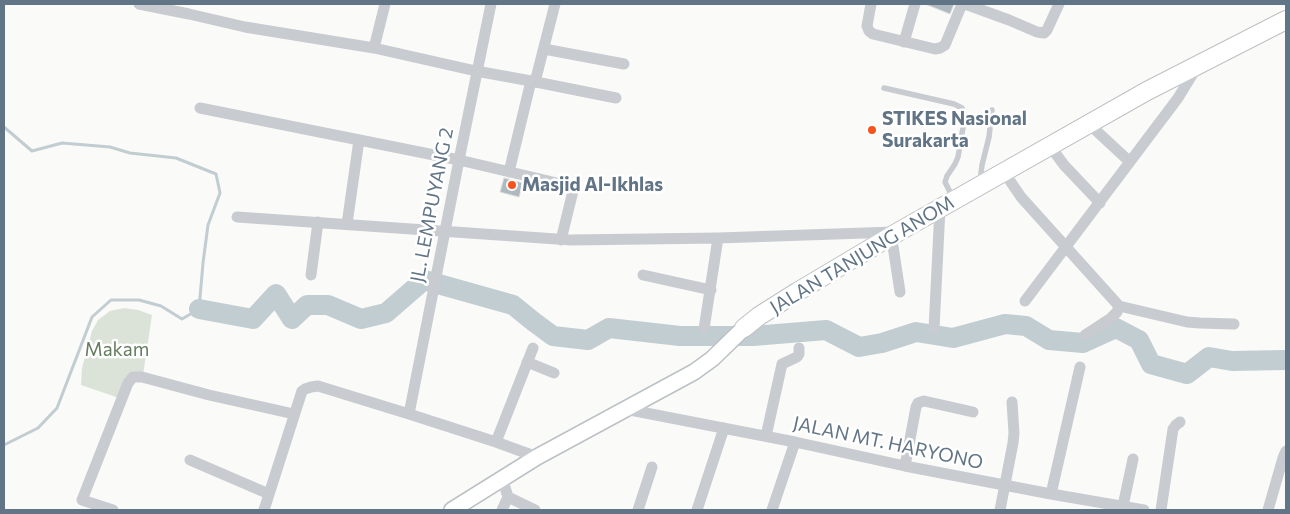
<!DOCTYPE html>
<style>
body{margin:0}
#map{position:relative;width:1290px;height:514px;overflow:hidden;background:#fafaf8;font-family:Commissioner,sans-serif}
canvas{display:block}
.frame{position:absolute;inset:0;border:5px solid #627586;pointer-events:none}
</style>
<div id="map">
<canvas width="1290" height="514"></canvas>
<div class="frame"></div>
</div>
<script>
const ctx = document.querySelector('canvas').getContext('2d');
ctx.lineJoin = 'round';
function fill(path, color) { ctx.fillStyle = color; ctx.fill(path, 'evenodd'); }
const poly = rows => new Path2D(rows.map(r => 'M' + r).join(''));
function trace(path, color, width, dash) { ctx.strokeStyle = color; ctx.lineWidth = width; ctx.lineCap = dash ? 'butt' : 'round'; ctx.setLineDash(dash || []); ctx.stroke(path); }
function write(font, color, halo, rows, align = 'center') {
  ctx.font = font + ' Commissioner,sans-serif'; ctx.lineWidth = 5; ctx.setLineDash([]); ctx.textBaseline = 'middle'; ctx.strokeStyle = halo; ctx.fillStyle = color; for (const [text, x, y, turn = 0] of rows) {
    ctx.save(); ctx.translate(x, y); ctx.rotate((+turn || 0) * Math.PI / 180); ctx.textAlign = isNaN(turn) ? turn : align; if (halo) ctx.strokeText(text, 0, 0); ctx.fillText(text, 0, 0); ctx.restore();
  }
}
const green = poly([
 [124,308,138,310,152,315,143,375,119,398,81,385,82,368,92,331,98,320,110,311]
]);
const stream = poly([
 [4,127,32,151,62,143,110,147,130,153,176,158,216,174,220,193,208,225,203,263,199,309,182,319,161,306,139,300,111,300,92,317,57,408,38,428,4,445]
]);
const river = poly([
 [199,309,253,319,276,294,292,319,307,305,328,305,361,319,386,313,424,280,513,305,534,322,553,336,588,340,609,328,680,336,753,336,826,330,859,347,882,343,916,332,953,338,1005,324,1026,326,1049,340,1083,343,1116,328,1139,340,1151,364,1187,374,1209,357,1232,361,1286,360]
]);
const building = poly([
 [925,4,954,4,950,14,925,4],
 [504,178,523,183,519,197,500,192,504,178]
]);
const lane = poly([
 [884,88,954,104,962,108,965,116,958,157,955,164,947,176,945,182,953,198],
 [980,182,982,165,989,137,992,110]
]);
const street = poly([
 [139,4,189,14,245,27,374,48,476,71,531,81,616,98],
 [871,4,867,26,869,31,873,34,935,49,940,48,945,45,962,4],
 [965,4,1009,20,1037,32,1044,33,1047,30,1059,4],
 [904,42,915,4],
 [374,48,385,4],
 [544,49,624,64],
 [535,82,555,4],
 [200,108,459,160,574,187,561,240],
 [1089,124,1130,162],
 [1050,146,1064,165,1100,203],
 [509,172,531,81],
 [1004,172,1021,197,1119,306,1117,312,1111,318,1085,335],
 [237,217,571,240,718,238,894,232],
 [347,224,359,140],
 [889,237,893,246,900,292],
 [311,275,318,222],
 [643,275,711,290],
 [1025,301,1178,98,1197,67],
 [1119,306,1187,322,1200,323,1234,324],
 [704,329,718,238],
 [934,329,940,208],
 [527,362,554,373],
 [625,409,795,442,905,466,1051,494,1144,510],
 [409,414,459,160,491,4],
 [766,436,782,364,797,357,799,354,799,348],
 [496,442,533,348],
 [190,460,269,494],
 [905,466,916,407,918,403,924,401,973,412],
 [1051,494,1080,367],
 [508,497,535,510],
 [1123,506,1133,459],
 [113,510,82,500,128,383,133,377,142,377,209,395,294,414],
 [264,510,302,391,305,389,311,387,318,386,409,414,496,442,537,457],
 [502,510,508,497,502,478],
 [638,510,652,467],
 [697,510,724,428],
 [772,510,795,442],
 [1000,510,1013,443,1014,433,1012,402],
 [1161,510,1173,429,1176,425,1180,422],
 [1268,510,1283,458,1286,451]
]);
const secondary = poly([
 [452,510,537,457,694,372,712,359,744,328]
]);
const primary = poly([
 [744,328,759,316,797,292,898,232,1147,91,1286,20]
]);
const markers = [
 [872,130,5,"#f6541c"],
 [512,185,5,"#f6541c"]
];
const poiNames = [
 ["STIKES Nasional",882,119],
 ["Surakarta",882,141],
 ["Masjid Al-Ikhlas",522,185]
];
const streetNames = [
 ["JL. LEMPUYANG 2",432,205,-79],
 ["JALAN TANJUNG ANOM",862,255,-31],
 ["JALAN MT. HARYONO",888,443,12]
];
const parkNames = [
 ["Makam",117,350]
];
fill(green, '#dbe3d8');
trace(stream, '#c2cdd2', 3);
trace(river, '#c2cdd2', 20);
fill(building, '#b0b9c0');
trace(building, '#dcdcda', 1);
trace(secondary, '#bcc1c6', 18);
trace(primary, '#bdc1c5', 20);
trace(lane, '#c8ccd0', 5.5);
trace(street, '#c8ccd0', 11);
trace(secondary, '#fff', 15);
trace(primary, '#fff', 18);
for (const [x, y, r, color] of markers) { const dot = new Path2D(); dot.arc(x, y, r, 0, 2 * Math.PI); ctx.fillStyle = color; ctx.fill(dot); trace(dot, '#fff', 2); }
write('bold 19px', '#627586', '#fff', poiNames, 'left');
write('19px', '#627586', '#fff', streetNames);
write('19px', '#667c61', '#fff', parkNames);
</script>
